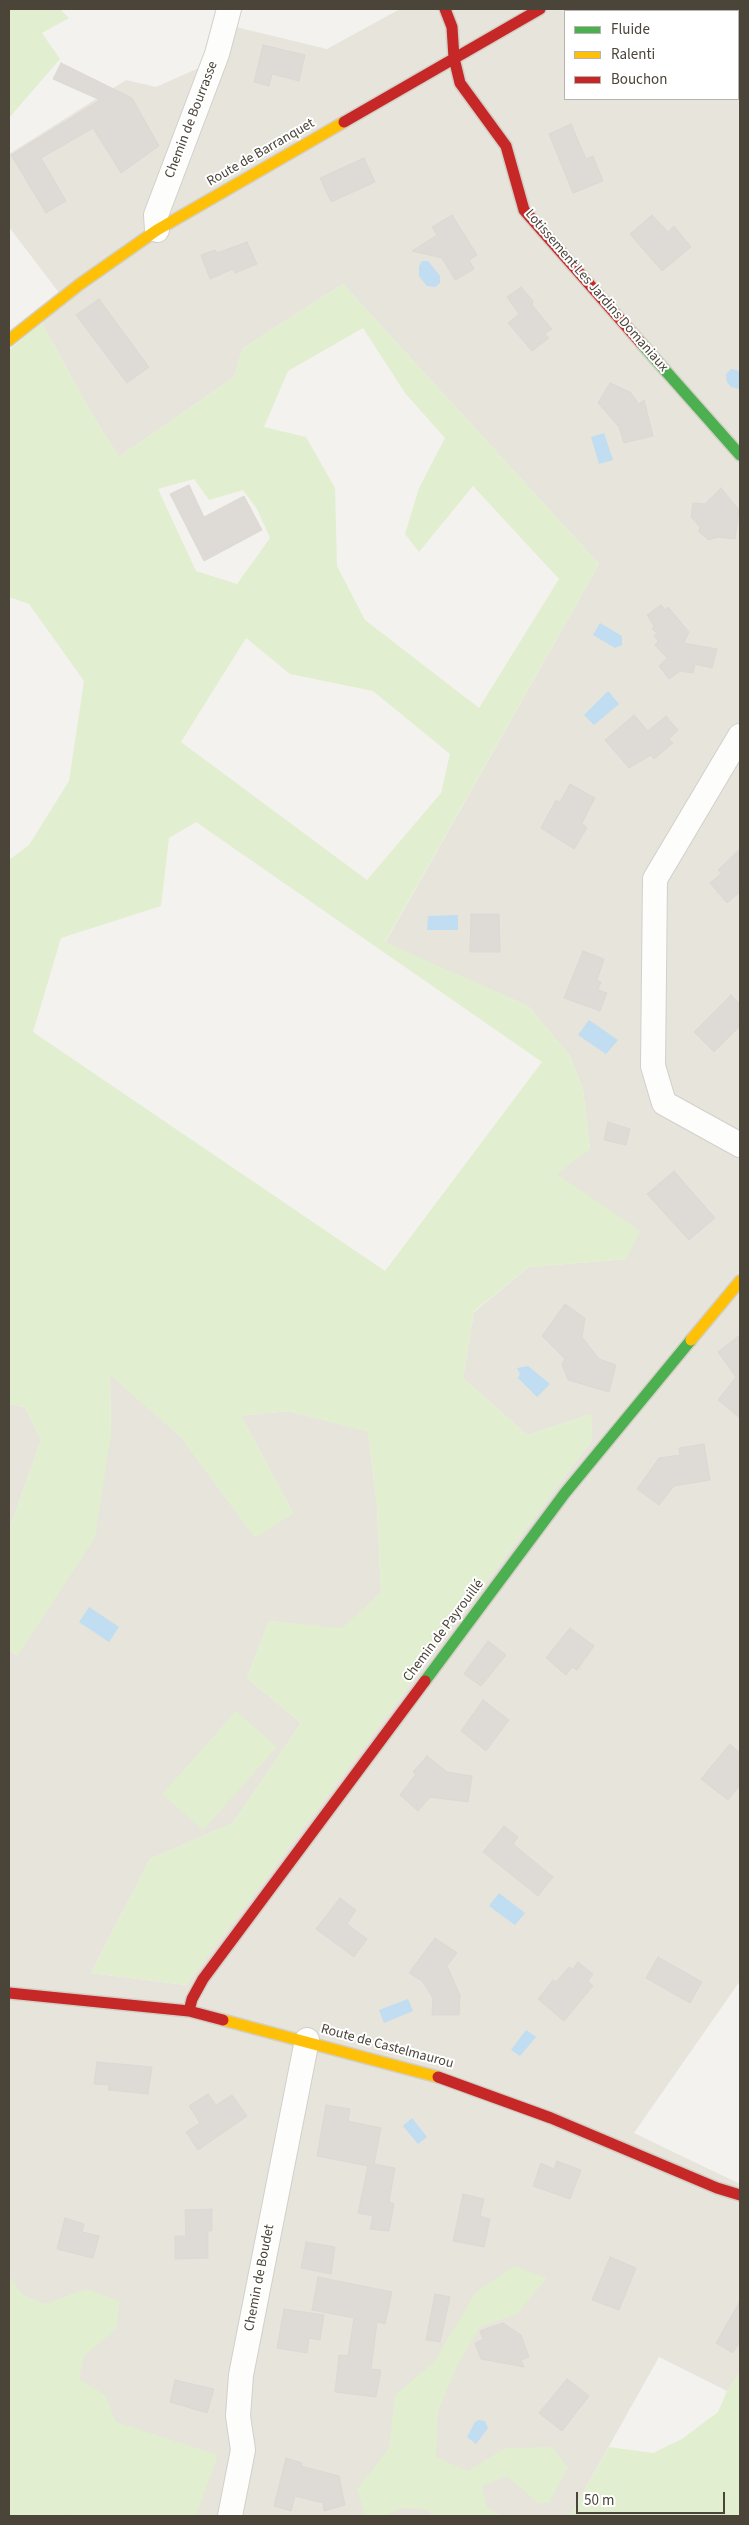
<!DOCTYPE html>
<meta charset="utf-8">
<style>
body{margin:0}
#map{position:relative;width:749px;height:2525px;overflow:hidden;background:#f4f2ee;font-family:"Source Sans 3",sans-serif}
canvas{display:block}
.frame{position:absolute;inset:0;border:10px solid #4b4439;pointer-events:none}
.legend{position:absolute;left:564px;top:10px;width:175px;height:90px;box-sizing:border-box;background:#fff;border:1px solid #b7b4b0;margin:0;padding:6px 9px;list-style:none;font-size:15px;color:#4b4439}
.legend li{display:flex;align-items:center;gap:10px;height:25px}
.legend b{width:25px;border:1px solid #b7b4b0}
.scale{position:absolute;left:576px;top:2492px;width:149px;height:22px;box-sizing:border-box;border:2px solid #4b4439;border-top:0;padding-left:6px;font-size:15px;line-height:18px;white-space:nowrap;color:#4b4439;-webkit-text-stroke:4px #fff;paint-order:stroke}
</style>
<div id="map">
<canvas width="749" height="2525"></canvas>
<div class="frame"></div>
<ul class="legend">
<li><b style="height:6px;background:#4caf50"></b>Fluide</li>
<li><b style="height:6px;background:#ffc107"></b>Ralenti</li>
<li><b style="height:6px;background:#c62828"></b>Bouchon</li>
</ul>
<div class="scale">50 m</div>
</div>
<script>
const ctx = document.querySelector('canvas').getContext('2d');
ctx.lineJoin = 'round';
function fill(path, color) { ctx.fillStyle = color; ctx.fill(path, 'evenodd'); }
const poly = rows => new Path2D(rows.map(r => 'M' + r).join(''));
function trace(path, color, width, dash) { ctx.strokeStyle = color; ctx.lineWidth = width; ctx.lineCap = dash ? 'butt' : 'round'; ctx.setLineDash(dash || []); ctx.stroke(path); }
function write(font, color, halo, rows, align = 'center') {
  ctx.font = font + ' "Source Sans 3",sans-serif'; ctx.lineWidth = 4; ctx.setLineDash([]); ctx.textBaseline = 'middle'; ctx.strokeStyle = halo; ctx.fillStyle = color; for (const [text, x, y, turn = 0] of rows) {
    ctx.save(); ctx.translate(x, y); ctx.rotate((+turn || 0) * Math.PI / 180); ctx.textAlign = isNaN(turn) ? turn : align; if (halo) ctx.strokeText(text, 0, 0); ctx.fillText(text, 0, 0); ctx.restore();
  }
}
const residential = poly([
 [400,9,740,9,740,1981,634,2133,740,2184,740,2372,727,2391,659,2357,570,2516,501,2516,468,2496,462,2516,9,2516,9,1650,17,1655,111,1435,110,1374,181,1437,255,1537,293,1513,241,1416,288,1411,368,1431,377,1507,381,1593,342,1629,269,1621,247,1678,301,1723,233,1823,150,1859,91,1973,186,1985,592,1440,591,1414,527,1435,463,1378,474,1312,529,1267,626,1259,556,1173,590,1149,583,1090,570,1056,528,1006,385,943,599,564,343,284,243,348,234,377,119,457,90,411,42,323,66,302,9,227,9,154,126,80,156,87,201,67,236,27,327,49],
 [565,11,738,11,738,99,565,99],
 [9,1404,25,1407,41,1440,9,1530]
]);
const green = poly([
 [9,9,60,9,69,18,42,33,60,59,9,118],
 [343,284,599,564,385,942,528,1006,570,1056,583,1090,590,1149,557,1174,640,1231,626,1259,529,1267,474,1311,463,1378,527,1435,591,1414,592,1440,186,1985,91,1973,150,1859,233,1823,301,1723,247,1678,269,1621,342,1628,381,1593,377,1507,368,1432,288,1411,241,1416,293,1513,255,1538,181,1437,110,1375,111,1435,95,1538,18,1655,9,1650,9,1530,41,1440,25,1407,9,1404,9,860,29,845,69,781,84,681,29,604,9,597,9,350,42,323,90,411,119,457,234,377,243,348],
 [363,328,405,393,445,438,419,488,405,534,419,552,473,486,559,579,479,708,365,620,337,566,335,488,306,437,264,427,288,371],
 [194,479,209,500,243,490,257,509,270,538,237,584,196,571,158,489],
 [246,638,290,674,373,691,450,754,441,793,367,880,181,742],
 [196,822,542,1062,385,1271,33,1032,61,938,161,906,169,838],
 [236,1711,277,1747,203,1830,162,1794],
 [514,2266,547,2278,517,2314,480,2327,455,2370,438,2412,436,2457,468,2471,505,2448,552,2447,568,2467,549,2503,538,2503,507,2476,482,2486,487,2507,501,2516,432,2516,428,2510,402,2508,386,2516,365,2516,357,2489,389,2448,395,2395,434,2362,476,2292],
 [9,2276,22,2294,45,2304,86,2289,120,2301,116,2329,84,2356,79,2379,105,2395,116,2422,218,2455,196,2516,70,2516,66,2514,64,2516,9,2516],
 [740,2372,740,2516,570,2516,609,2447,653,2453,682,2439,718,2412,727,2391]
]);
const water = poly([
 [422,261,428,261,440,276,440,283,435,287,427,286,419,276,419,266],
 [731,369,740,371,739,389,731,387,727,382,726,374],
 [604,433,613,460,599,464,591,437],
 [600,623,622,636,622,645,615,648,593,635],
 [608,691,619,704,594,725,584,715],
 [458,915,458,930,427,930,428,916],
 [589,1020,618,1040,606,1054,578,1035],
 [528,1366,550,1384,537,1397,518,1378,520,1374,517,1368],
 [89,1607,119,1627,109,1642,79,1622],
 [499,1893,525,1913,515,1925,489,1906],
 [408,1999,413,2011,384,2023,379,2010],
 [526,2030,536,2037,520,2056,511,2050],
 [412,2118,427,2137,418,2144,403,2126],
 [479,2420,485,2421,488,2428,476,2444,467,2437,475,2422]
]);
const building = poly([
 [263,45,305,55,299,81,272,74,269,86,254,82,263,45],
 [61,63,132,98,159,146,121,173,93,128,41,158,66,201,46,213,11,155,100,100,53,79,61,63],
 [571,124,586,159,593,156,603,181,573,193,549,134,571,124],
 [364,158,375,182,331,202,320,178,364,158],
 [452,215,477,255,469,260,474,269,455,280,442,258,412,251,437,235,432,227,452,215],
 [652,215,668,232,674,226,691,247,662,271,630,234,652,215],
 [247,242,257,264,235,273,233,269,210,279,201,255,215,250,217,253,247,242],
 [521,287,533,301,532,305,552,329,545,334,549,338,532,351,508,323,519,314,507,297,521,287],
 [99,299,149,367,127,383,76,315,99,299],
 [610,383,630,392,639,404,644,400,653,436,624,443,619,427,598,403,610,383],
 [189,485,204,517,244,496,262,530,204,561,170,494,189,485],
 [721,488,739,510,735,539,718,537,709,540,699,532,700,527,691,517,693,503,705,504,721,488],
 [661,605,665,610,668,607,689,632,684,643,717,649,712,668,695,664,693,673,680,671,669,679,659,666,667,658,655,645,658,641,654,636,657,633,652,629,654,626,647,615,661,605],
 [634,715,648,731,666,716,678,730,669,739,673,743,654,759,651,755,629,768,605,740,634,715],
 [570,784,595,798,582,823,587,828,574,849,541,828,556,800,560,802,570,784],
 [740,849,740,892,727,903,710,883,722,873,718,870,740,849],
 [471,914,499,914,500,952,470,952,471,914],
 [583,951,604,959,597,980,601,982,598,990,607,993,600,1011,564,998,583,951],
 [731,995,740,1004,740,1026,714,1052,694,1032,731,995],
 [608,1122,630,1129,626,1145,604,1140,608,1122],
 [674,1171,715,1218,689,1240,647,1194,674,1171],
 [565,1304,585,1318,582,1337,599,1359,616,1365,609,1392,568,1380,562,1364,565,1359,542,1336,565,1304],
 [740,1335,740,1418,718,1400,736,1377,718,1352,740,1335],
 [704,1444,710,1480,674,1486,659,1505,637,1489,659,1458,680,1455,679,1448,704,1444],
 [570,1628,594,1646,577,1670,572,1667,566,1675,546,1658,570,1628],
 [488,1641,506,1655,481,1686,464,1674,488,1641],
 [483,1700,509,1720,486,1751,461,1731,483,1700],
 [730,1744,740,1753,740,1785,728,1800,701,1779,730,1744],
 [427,1756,447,1772,472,1776,468,1802,430,1797,418,1811,400,1795,416,1774,413,1772,427,1756],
 [504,1826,518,1837,513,1844,553,1877,538,1896,483,1852,504,1826],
 [340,1898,356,1910,347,1924,367,1939,354,1957,316,1929,340,1898],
 [435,1938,457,1953,447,1966,460,1995,459,2015,432,2015,433,1998,422,1981,409,1973,435,1938],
 [658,1957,702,1982,690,2003,646,1978,658,1957],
 [578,1962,593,1974,588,1981,593,1986,564,2021,538,1999,553,1980,556,1982,569,1967,573,1969,578,1962],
 [97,2062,152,2067,148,2094,108,2090,109,2085,94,2084,97,2062],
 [208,2094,216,2105,232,2095,247,2116,198,2150,186,2132,200,2123,189,2106,208,2094],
 [326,2105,350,2109,348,2121,381,2128,374,2164,395,2168,389,2202,394,2204,389,2231,370,2229,373,2216,358,2213,368,2166,317,2156,326,2105],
 [557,2161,581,2170,570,2199,533,2186,541,2163,554,2169,557,2161],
 [463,2194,484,2199,480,2216,490,2219,484,2247,453,2241,463,2194],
 [212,2209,212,2231,208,2231,208,2258,175,2259,175,2236,186,2236,185,2210,212,2209],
 [65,2218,84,2224,82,2232,99,2236,93,2258,57,2249,65,2218],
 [306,2242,335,2247,331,2274,301,2268,306,2242],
 [610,2257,636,2268,619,2310,592,2300,610,2257],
 [318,2277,392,2292,385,2324,377,2322,371,2369,381,2370,376,2397,335,2392,339,2355,348,2356,354,2318,312,2310,318,2277],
 [435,2294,450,2297,440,2342,426,2340,435,2294],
 [740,2301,740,2341,733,2353,716,2343,740,2301],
 [284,2309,324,2315,320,2340,309,2338,307,2353,277,2348,284,2309],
 [503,2323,521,2335,529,2357,521,2360,524,2367,481,2359,475,2343,483,2339,480,2331,503,2323],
 [567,2379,589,2396,562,2431,539,2413,567,2379],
 [175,2380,214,2389,207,2413,170,2402,175,2380],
 [286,2458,302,2463,301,2466,339,2476,345,2505,324,2511,323,2503,295,2496,291,2511,274,2506,286,2458]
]);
const street = poly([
 [157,230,156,215,217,54,229,9],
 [740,736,655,879,653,1066,664,1103,740,1145],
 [230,2516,243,2450,238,2416,241,2375,307,2040]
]);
const fast = poly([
 [641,343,740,455],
 [425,1681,565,1493,691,1340]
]);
const slow = poly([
 [9,340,80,284,157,230,344,122],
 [691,1340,740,1281],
 [223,2020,438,2077]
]);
const jam = poly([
 [445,9,452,27,454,58,460,83,506,146,524,210,641,343],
 [344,122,540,9],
 [9,1993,189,2011,223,2020],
 [189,2011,192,1999,203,1979,425,1681],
 [438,2077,551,2118,717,2188,740,2195]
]);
const streetNames = [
 ["Chemin de Bourrasse",192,120,-69],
 ["Route de Barranquet",261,153,-30],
 ["Lotissement Les Jardins Domaniaux",596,291,49],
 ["Chemin de Payrouillé",444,1631,-53],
 ["Route de Castelmaurou",387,2047,15],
 ["Chemin de Boudet",260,2278,-79]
];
fill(residential, '#e7e4dc');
fill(green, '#e1eecf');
fill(water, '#c0ddf1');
fill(building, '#dedbd6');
trace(building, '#dcd9d4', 1);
trace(street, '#d2d0cb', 26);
trace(fast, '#d3cfc5', 14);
trace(slow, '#d3cfc5', 14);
trace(jam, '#d3cfc5', 14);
trace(street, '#fdfdfc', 24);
trace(fast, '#4caf50', 11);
trace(slow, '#ffc107', 11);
trace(jam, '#c62828', 11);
write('14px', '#4b4439', '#fff', streetNames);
</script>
